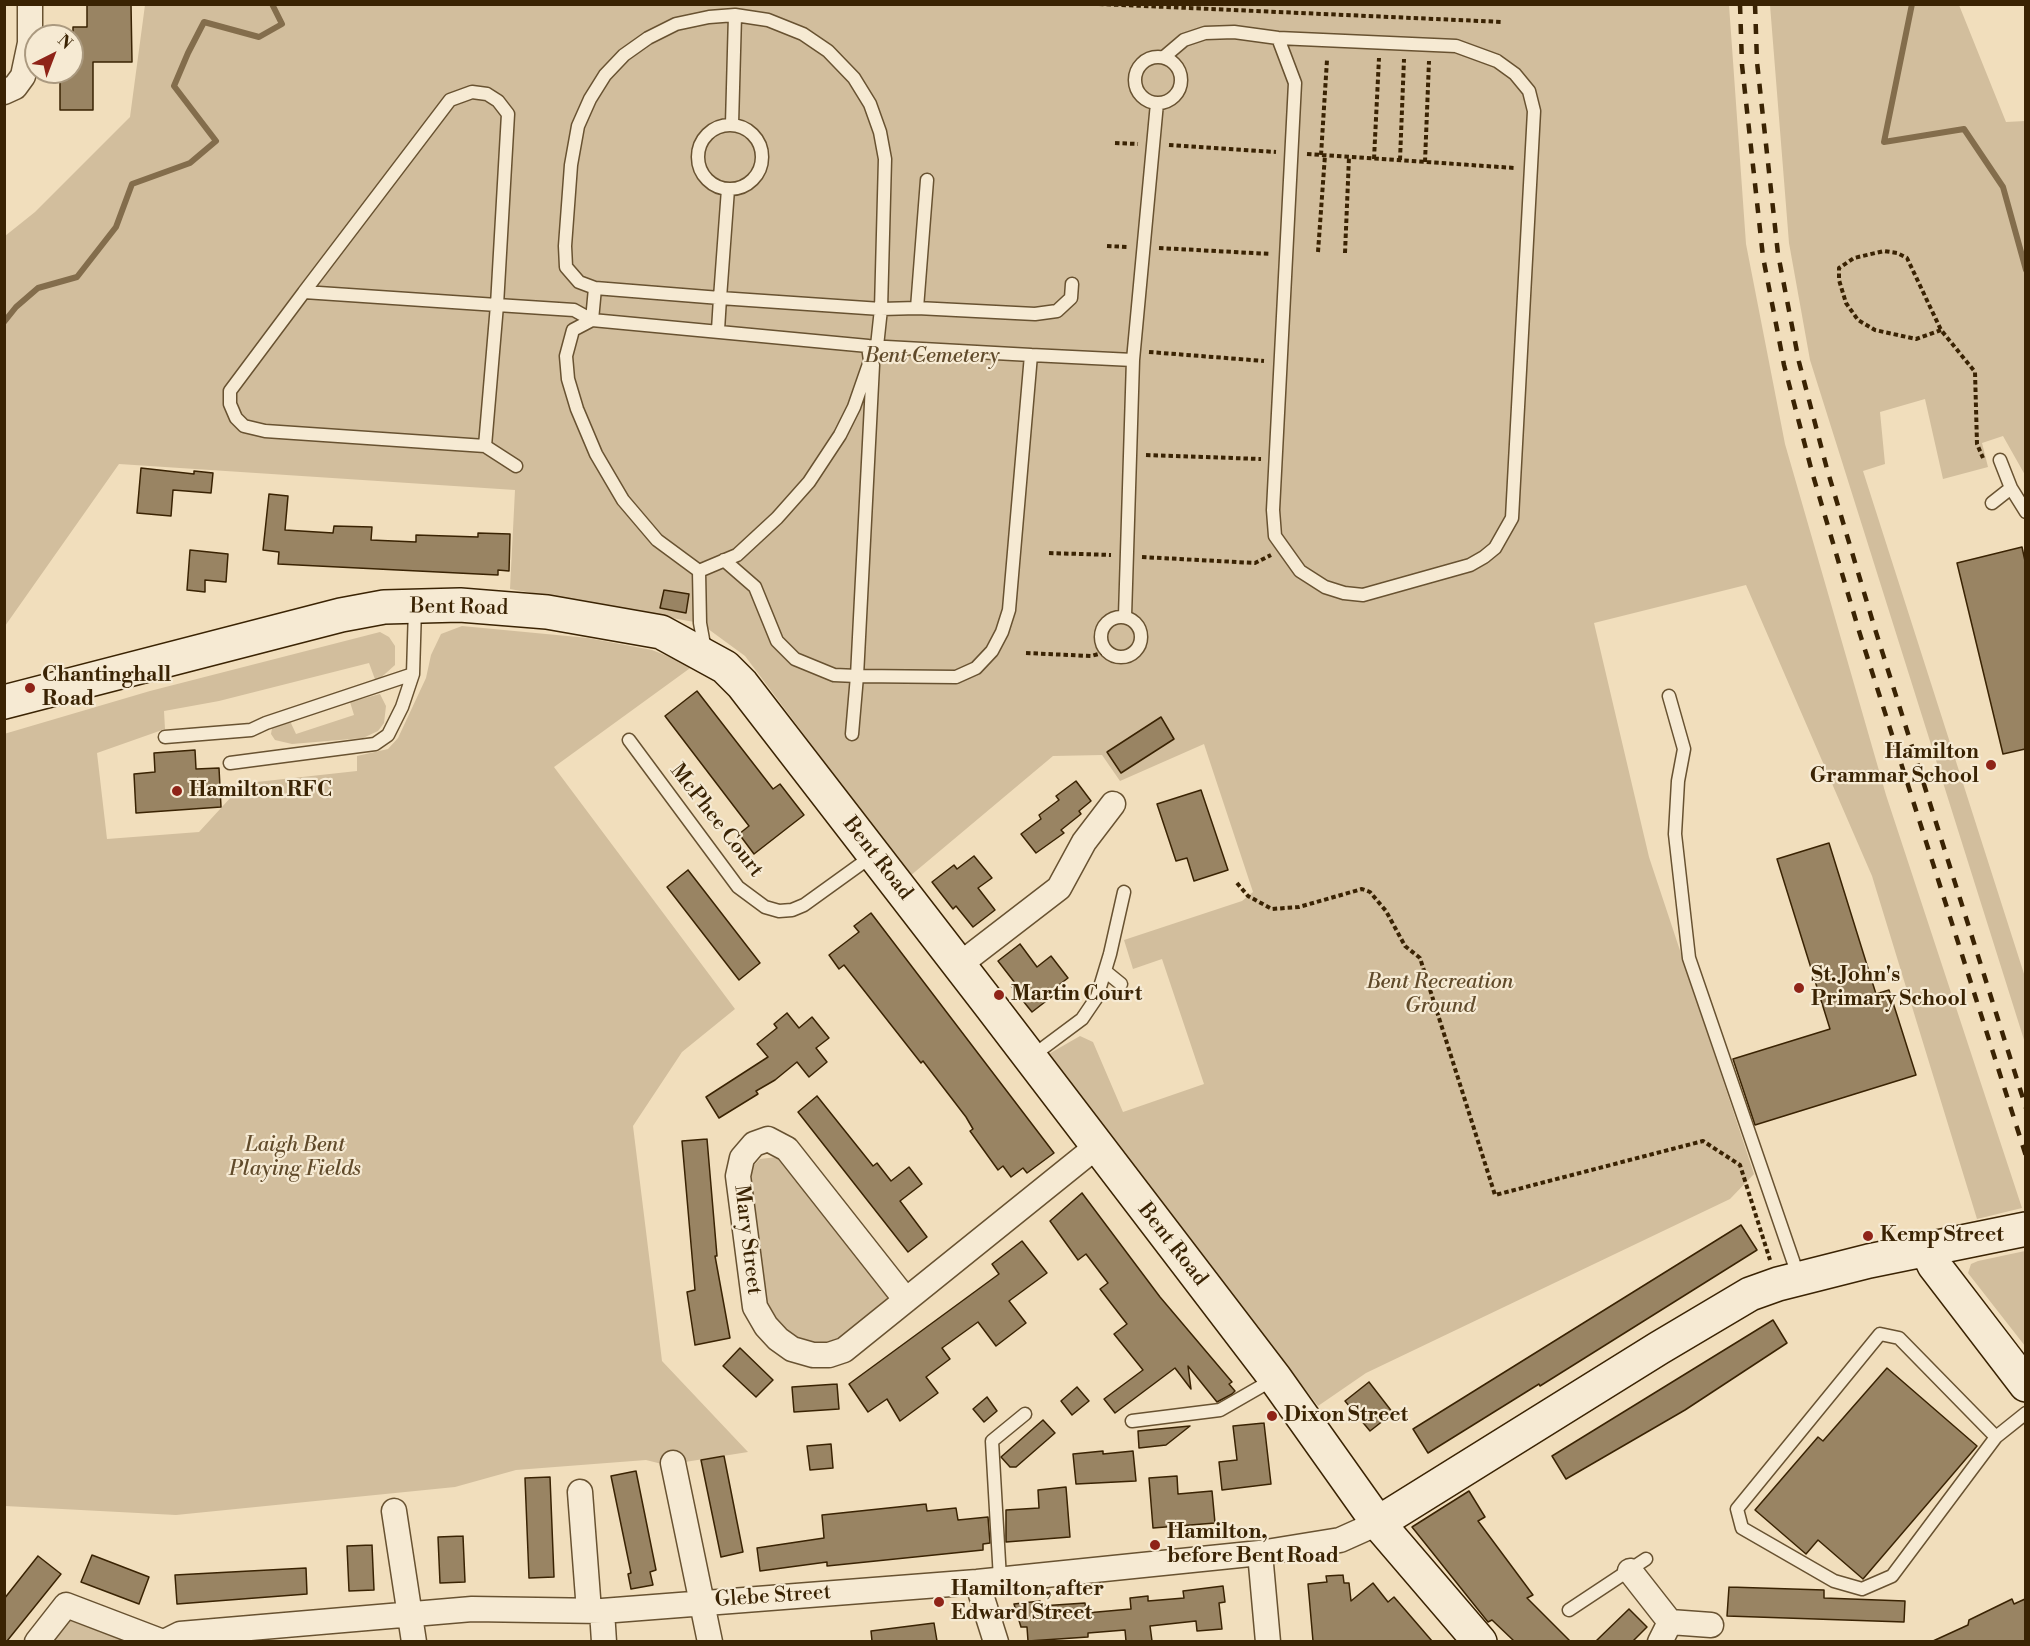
<!DOCTYPE html>
<style>
body{margin:0}
#map{position:relative;width:2030px;height:1646px;overflow:hidden;background:#f1debc;font-family:"Libre Bodoni",serif}
canvas{display:block}
.frame{position:absolute;inset:0;border:6px solid #3a2303;pointer-events:none}
.north{position:absolute;left:24px;top:24px;width:60px;height:60px;box-sizing:border-box;background:#f6ead3;border:2px solid #ab9a80;border-radius:50%;rotate:42deg;font-size:16px;font-weight:700;line-height:24px;text-align:center;color:#3a2303}
.north::after{content:'';display:block;margin:auto;width:21px;height:27px;background:#8f2418;clip-path:polygon(50% 0,100% 100%,50% 72%,0 100%)}
</style>
<div id="map">
<canvas width="2030" height="1646"></canvas>
<div class="frame"></div>
<div class="north">N</div>
</div>
<script>
const ctx = document.querySelector('canvas').getContext('2d');
ctx.lineJoin = 'round';
function fill(path, color) { ctx.fillStyle = color; ctx.fill(path, 'evenodd'); }
const poly = rows => new Path2D(rows.map(r => 'M' + r).join(''));
function trace(path, color, width, dash) { ctx.strokeStyle = color; ctx.lineWidth = width; ctx.lineCap = dash ? 'butt' : 'round'; ctx.setLineDash(dash || []); ctx.stroke(path); }
function write(font, color, halo, rows, align = 'center') {
  ctx.font = font + ' "Libre Bodoni",serif'; ctx.lineWidth = 4.5; ctx.setLineDash([]); ctx.textBaseline = 'middle'; ctx.strokeStyle = halo; ctx.fillStyle = color; for (const [text, x, y, turn = 0] of rows) {
    ctx.save(); ctx.translate(x, y); ctx.rotate((+turn || 0) * Math.PI / 180); ctx.textAlign = isNaN(turn) ? turn : align; if (halo) ctx.strokeText(text, 0, 0); ctx.fillText(text, 0, 0); ctx.restore();
  }
}
const green = poly([
 [145,5,1729,5,1746,244,1785,444,1886,795,2022,1208,1977,1219,1872,876,1746,585,1594,623,1649,857,1754,1174,1730,1199,1366,1373,1318,1406,1047,1055,1080,1036,1093,1042,1123,1112,1204,1084,1162,959,1133,969,1124,940,1242,901,1253,892,1204,744,1120,781,1102,755,1053,756,910,876,745,656,700,623,510,589,515,490,119,464,5,626,5,236,35,212,130,117],
 [1770,5,1959,5,2006,122,2025,121,2025,475,2003,436,1982,443,1988,467,1943,479,1925,399,1880,412,1885,464,1863,471,2025,977,2025,1043,1810,360,1789,243],
 [462,626,588,638,652,650,693,666,554,767,735,1009,682,1052,633,1126,662,1361,748,1452,666,1465,646,1460,516,1470,455,1487,176,1515,5,1506,4,734,150,691,380,632,389,637,395,646,395,665,376,682,369,663,219,701,164,711,165,729,97,753,107,839,199,832,232,796,229,785,357,771,357,756,388,749,398,738,426,678,431,655,441,634],
 [380,694,386,706,384,723,378,731,363,738,292,744,275,740,271,734,272,728,290,721,296,734,354,715,350,702],
 [777,1157,785,1162,888,1294,884,1309,831,1345,816,1345,790,1338,766,1308,748,1171,760,1159],
 [2025,1251,2026,1251,2025,1346,1968,1273,1971,1264,1978,1261],
 [72,1617,132,1642,52,1642]
]);
const stream = poly([
 [1912,4,1884,142,1964,129,2003,187,2026,270],
 [4,322,16,307,38,288,77,277,116,227,132,184,190,163,216,141,174,86,188,53,204,22,259,37,282,24,272,4]
]);
const building = poly([
 [87,4,131,4,132,62,93,62,93,110,60,110,60,72,73,72,73,27,87,27,87,4],
 [141,468,194,474,194,471,213,473,211,493,173,490,171,516,137,513,141,468],
 [269,494,288,496,285,530,333,533,334,526,372,527,371,540,416,542,416,535,478,537,478,533,510,534,509,571,498,570,498,575,278,564,279,552,263,550,269,494],
 [2022,547,2025,561,2025,749,2003,754,1957,563,2022,547],
 [190,550,228,554,226,582,205,580,205,592,187,590,190,550],
 [664,590,689,594,686,613,660,608,664,590],
 [697,691,773,789,780,784,804,815,754,854,739,834,749,826,665,716,697,691],
 [1161,717,1174,739,1121,773,1107,752,1161,717],
 [195,750,196,769,219,768,221,807,136,813,134,774,155,772,154,753,195,750],
 [1076,781,1091,801,1079,811,1081,814,1061,830,1064,833,1036,853,1021,834,1041,819,1039,815,1059,800,1056,796,1076,781],
 [1201,790,1228,870,1194,881,1187,858,1176,861,1157,804,1201,790],
 [1829,843,1876,994,1889,990,1916,1075,1755,1125,1733,1059,1830,1029,1777,859,1829,843],
 [974,856,992,878,978,888,995,910,973,927,956,906,953,909,932,882,954,865,957,869,974,856],
 [688,870,760,963,739,980,667,887,688,870],
 [871,913,1054,1153,1027,1173,1023,1168,1011,1177,1003,1166,998,1170,970,1131,973,1129,966,1117,923,1061,921,1063,844,965,839,969,829,955,859,932,854,926,871,913],
 [1020,944,1037,967,1051,956,1068,978,1051,991,1054,995,1032,1012,1011,986,1015,983,998,961,1020,944],
 [787,1013,799,1028,812,1017,829,1038,816,1048,827,1062,809,1077,797,1062,775,1080,756,1091,758,1094,719,1118,706,1097,768,1057,757,1044,777,1028,774,1024,787,1013],
 [817,1096,873,1166,877,1163,891,1181,909,1167,922,1184,900,1201,927,1237,908,1252,798,1112,817,1096],
 [707,1139,717,1256,715,1256,730,1338,695,1345,687,1292,695,1290,682,1141,707,1139],
 [1082,1193,1160,1297,1232,1382,1229,1384,1235,1391,1232,1394,1217,1402,1188,1366,1191,1389,1175,1368,1115,1413,1104,1399,1143,1370,1114,1334,1127,1324,1100,1289,1108,1283,1086,1254,1078,1260,1050,1221,1082,1193],
 [1741,1225,1757,1250,1540,1386,1539,1384,1428,1453,1413,1429,1741,1225],
 [1022,1241,1047,1273,1009,1301,1026,1323,996,1346,978,1322,942,1348,950,1359,926,1377,938,1393,900,1421,887,1399,868,1412,849,1384,999,1274,992,1264,1022,1241],
 [1773,1320,1787,1343,1685,1410,1566,1479,1552,1456,1773,1320],
 [740,1348,773,1380,756,1397,723,1366,740,1348],
 [1887,1368,1977,1446,1863,1579,1818,1540,1806,1554,1755,1510,1818,1437,1823,1441,1887,1368],
 [1369,1382,1393,1413,1370,1431,1345,1401,1369,1382],
 [837,1384,839,1409,794,1412,792,1387,837,1384],
 [1077,1387,1089,1401,1072,1415,1061,1401,1077,1387],
 [987,1397,997,1411,984,1422,973,1409,987,1397],
 [1043,1420,1055,1433,1016,1467,1010,1467,1001,1457,1043,1420],
 [1264,1423,1271,1484,1222,1490,1219,1462,1237,1460,1233,1426,1264,1423],
 [1190,1426,1166,1445,1139,1448,1138,1431,1190,1426],
 [831,1444,833,1468,810,1470,807,1446,831,1444],
 [1103,1451,1103,1454,1133,1451,1136,1481,1076,1484,1073,1454,1103,1451],
 [724,1456,743,1552,721,1557,701,1460,724,1456],
 [636,1471,656,1570,650,1572,653,1585,631,1589,628,1574,631,1573,611,1476,636,1471],
 [1177,1476,1178,1494,1212,1491,1215,1523,1153,1528,1149,1478,1177,1476],
 [550,1477,554,1577,529,1578,525,1478,550,1477],
 [1066,1487,1070,1537,1006,1542,1006,1510,1039,1508,1038,1490,1066,1487],
 [1469,1491,1485,1517,1478,1521,1533,1595,1527,1598,1570,1641,1514,1641,1492,1620,1488,1622,1412,1527,1469,1491],
 [926,1504,927,1511,956,1508,958,1520,988,1517,990,1543,983,1544,983,1550,827,1566,827,1562,760,1571,757,1548,824,1538,822,1515,926,1504],
 [463,1536,465,1582,440,1583,438,1537,463,1536],
 [372,1545,374,1590,349,1591,347,1546,372,1545],
 [92,1555,149,1577,139,1604,81,1582,92,1555],
 [38,1556,61,1574,7,1641,4,1641,4,1599,38,1556],
 [306,1568,307,1594,177,1604,175,1575,306,1568],
 [1343,1575,1344,1583,1349,1583,1351,1601,1373,1583,1388,1602,1394,1597,1432,1641,1313,1641,1308,1584,1327,1582,1326,1576,1343,1575],
 [1223,1586,1225,1602,1219,1603,1222,1629,1197,1631,1196,1621,1150,1626,1152,1641,1126,1641,1125,1630,1088,1633,1088,1637,1028,1641,1027,1627,1021,1627,1014,1604,1040,1601,1041,1606,1085,1603,1086,1613,1131,1609,1130,1598,1148,1596,1148,1601,1184,1598,1183,1591,1223,1586],
 [1729,1587,1824,1590,1824,1598,1905,1601,1904,1622,1727,1616,1729,1587],
 [2012,1599,2014,1604,2025,1599,2025,1641,1933,1641,1968,1625,1969,1620,2012,1599],
 [1629,1609,1647,1627,1633,1641,1596,1641,1629,1609],
 [934,1623,937,1641,872,1641,871,1631,934,1623]
]);
const path = poly([
 [1099,4,1503,22],
 [1115,143,1138,144],
 [1169,145,1276,152],
 [1307,154,1515,168],
 [1321,155,1327,60],
 [1374,159,1379,58],
 [1400,160,1404,59],
 [1425,162,1429,61],
 [1107,246,1127,247],
 [1159,248,1271,254],
 [1318,252,1325,155],
 [1345,253,1349,157],
 [1941,330,1916,339,1875,330,1858,320,1846,303,1839,280,1839,268,1854,258,1884,251,1897,253,1907,258,1941,330,1975,372,1977,444,1983,458],
 [1149,352,1264,361],
 [1146,455,1261,459],
 [1049,553,1111,555],
 [1142,557,1255,563,1271,555],
 [1026,653,1091,656,1106,652],
 [1237,883,1248,896,1272,909,1299,907,1362,889,1370,892,1386,911,1405,946,1420,958,1495,1195,1703,1141,1740,1165,1770,1260]
]);
const lane = poly([
 [1164,57,1184,40,1205,33,1234,32,1278,38,1456,46,1497,61,1515,74,1529,91,1534,111,1512,518,1495,548,1484,557,1470,565,1363,595,1344,593,1325,587,1300,571,1275,536,1273,510,1295,83,1278,38],
 '1135 80a23 23 0 1 1 46 0a23 23 0 1 1-46 0Z',
 [732,124,735,15],
 '698 157a32 32 0 1 1 64 0a32 32 0 1 1-64 0Z',
 [728,189,720,298,881,309,877,346],
 [595,288,579,282,566,267,565,246,571,165,578,126,590,99,605,75,624,55,648,38,676,24,709,17,735,15,768,20,803,34,828,51,854,78,870,104,880,132,885,159,881,309,917,308,1035,314,1057,311,1071,298,1072,284],
 [304,292,450,100,472,92,487,94,498,101,508,114,497,305,485,446,265,431,244,426,236,418,230,404,230,391,304,292,497,305,574,310,592,320,595,288,720,298,718,330],
 [917,308,927,180],
 [868,346,1031,355,1009,610,1002,632,992,651,976,668,956,677,857,676,873,365],
 [1031,355,1133,360,1125,616],
 [1133,360,1157,103],
 [485,446,516,466],
 [2000,460,2011,488,2026,512],
 [1992,503,2011,488],
 [724,560,755,587,777,641,795,659,834,675,857,676,852,734],
 [699,571,737,555,777,518,809,482,840,435,854,407,870,361,868,346,592,320,573,330,566,356,568,379,577,409,596,454,623,500,657,540,699,571,700,623,705,650],
 '1101 637a20 20 0 1 1 40 0a20 20 0 1 1-40 0Z',
 [1669,696,1684,749,1678,781,1675,834,1689,958,1799,1278],
 [165,737,251,730,266,723,413,674],
 [629,740,738,887,765,907,779,911,792,910,804,905,872,856],
 [230,763,375,744,388,735,402,707,413,674,415,608],
 [1105,971,1121,984],
 [1031,1057,1082,1019,1097,997,1110,954,1124,892],
 [1132,1421,1220,1410,1274,1379],
 [1996,1437,1899,1338,1880,1334,1737,1509,1742,1528,1834,1581,1862,1589,1892,1576,1996,1437,2026,1413],
 [1000,1579,992,1441,1025,1414],
 [1569,1610,1646,1559]
]);
const street = poly([
 [4,92,15,87,23,76,30,43,30,4],
 [959,965,1059,888,1084,842,1113,804],
 [906,1300,787,1149,768,1139,754,1144,742,1158,738,1176,755,1307,766,1326,778,1339,792,1349,813,1355,829,1355,844,1350,1096,1147],
 [673,1463,710,1642],
 [580,1492,589,1611],
 [394,1511,414,1642],
 [1260,1553,1268,1642],
 [1630,1571,1670,1622,1711,1625],
 [977,1582,996,1642],
 [602,1611,604,1642],
 [37,1642,66,1605,163,1642],
 [164,1642,180,1634,472,1609,602,1611,977,1582,1260,1553,1340,1540,1378,1523],
 [1660,1642,1670,1622]
]);
const secondary = poly([
 [4,702,341,615,384,607,460,605,547,612,661,632,725,667,742,684,990,1005,1275,1378,1378,1523,1480,1642],
 [1927,1250,1934,1265,2026,1385],
 [1378,1523,1659,1348,1750,1294,1778,1284,1869,1261,2026,1229]
]);
const rail = poly([
 [1740,4,1742,65,1763,257,1784,365,1812,472,1859,631,2026,1156],
 [1755,4,1757,62,1778,254,1799,362,1827,469,1875,629,2026,1108]
]);
const markers = [
 [30,688,6,"#8f2418"],
 [1991,765,6,"#8f2418"],
 [177,791,6,"#8f2418"],
 [1799,988,6,"#8f2418"],
 [999,995,6,"#8f2418"],
 [1868,1236,6,"#8f2418"],
 [1272,1416,6,"#8f2418"],
 [1155,1545,6,"#8f2418"],
 [939,1602,6,"#8f2418"]
];
const parkNames = [
 ["Bent Cemetery",932,357],
 ["Bent Recreation",1440,983],
 ["Ground",1440,1007],
 ["Laigh Bent",295,1146],
 ["Playing Fields",295,1170]
];
const streetNames = [
 ["Bent Road",459,608,1],
 ["McPhee Court",716,821,52],
 ["Bent Road",877,859,52],
 ["Mary Street",747,1240,83],
 ["Bent Road",1172,1245,52],
 ["Glebe Street",773,1597,-4]
];
const poiNames = [
 ["Chantinghall",42,676],
 ["Road",42,700],
 ["Hamilton",1979,753,"right"],
 ["Grammar School",1979,777,"right"],
 ["Hamilton RFC",189,791],
 ["St. John's",1811,976],
 ["Primary School",1811,1000],
 ["Martin Court",1011,995],
 ["Kemp Street",1880,1236],
 ["Dixon Street",1284,1416],
 ["Hamilton,",1167,1533],
 ["before Bent Road",1167,1557],
 ["Hamilton, after",951,1590],
 ["Edward Street",951,1614]
];
fill(green, '#d2be9d');
trace(stream, '#836d4c', 6);
fill(building, '#998463');
trace(building, '#3a2303', 1.5);
trace(lane, '#685231', 15);
trace(street, '#685231', 27);
trace(secondary, '#3a2303', 36);
trace(path, '#3a2303', 4, [4.5, 3]);
trace(lane, '#f6ead3', 12);
trace(street, '#f6ead3', 24);
trace(secondary, '#f6ead3', 33);
trace(rail, '#3a2303', 4.5, [10, 10]);
for (const [x, y, r, color] of markers) { const dot = new Path2D(); dot.arc(x, y, r, 0, 2 * Math.PI); ctx.fillStyle = color; ctx.fill(dot); trace(dot, '#f6ead3', 2); }
write('italic 21px', '#604a2a', '#f6ead3', parkNames);
write('21px', '#3a2303', '#f6ead3', streetNames);
write('bold 21px', '#3a2303', '#f6ead3', poiNames, 'left');
</script>
